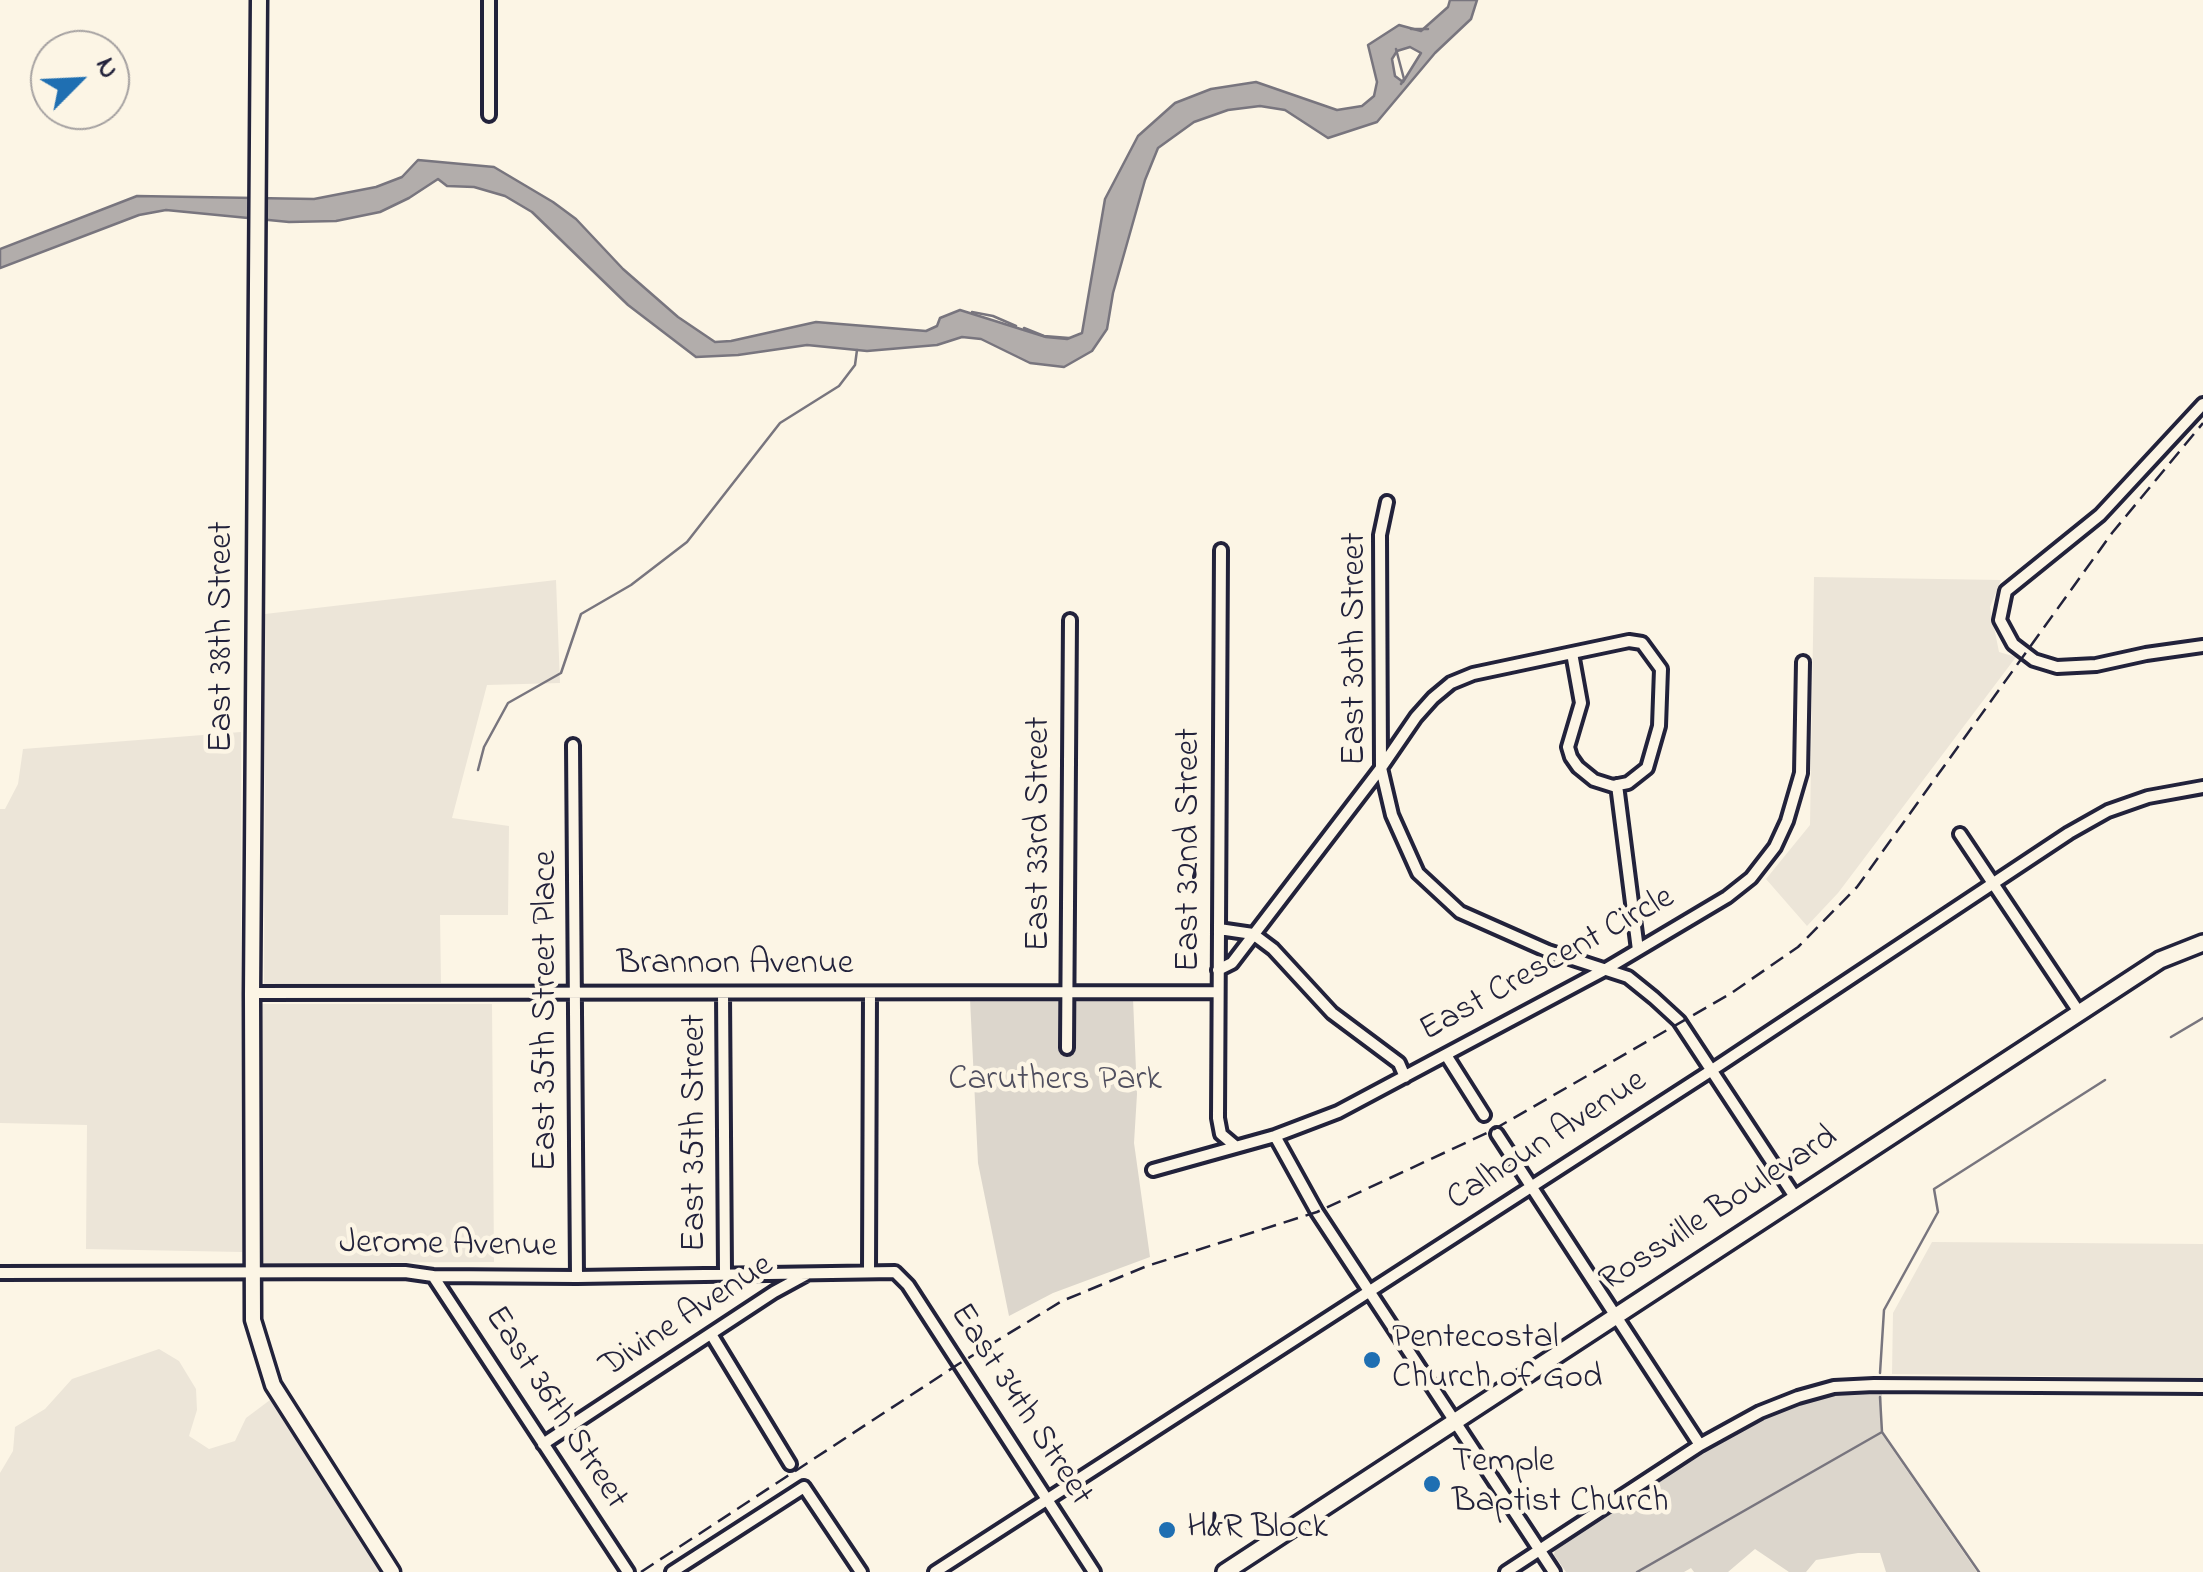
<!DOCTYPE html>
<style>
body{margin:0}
#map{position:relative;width:2203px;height:1572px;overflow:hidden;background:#fcf5e5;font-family:"Indie Flower",sans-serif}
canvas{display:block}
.north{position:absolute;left:30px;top:30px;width:100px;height:100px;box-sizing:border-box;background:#fcf5e5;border:2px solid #a5a1a1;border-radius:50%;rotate:66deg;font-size:28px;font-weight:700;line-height:40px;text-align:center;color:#22223b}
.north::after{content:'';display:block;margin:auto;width:35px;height:45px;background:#1f6fb2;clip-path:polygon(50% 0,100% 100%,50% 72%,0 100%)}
</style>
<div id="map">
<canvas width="2203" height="1572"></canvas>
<div class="north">N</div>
</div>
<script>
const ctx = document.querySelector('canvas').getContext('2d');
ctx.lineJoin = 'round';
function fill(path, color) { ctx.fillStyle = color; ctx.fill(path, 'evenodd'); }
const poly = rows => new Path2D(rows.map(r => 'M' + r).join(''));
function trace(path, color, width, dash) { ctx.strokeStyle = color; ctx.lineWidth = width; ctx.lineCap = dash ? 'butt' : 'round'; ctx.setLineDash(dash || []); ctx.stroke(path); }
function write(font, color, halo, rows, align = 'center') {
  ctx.font = font + ' "Indie Flower",sans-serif'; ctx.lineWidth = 9; ctx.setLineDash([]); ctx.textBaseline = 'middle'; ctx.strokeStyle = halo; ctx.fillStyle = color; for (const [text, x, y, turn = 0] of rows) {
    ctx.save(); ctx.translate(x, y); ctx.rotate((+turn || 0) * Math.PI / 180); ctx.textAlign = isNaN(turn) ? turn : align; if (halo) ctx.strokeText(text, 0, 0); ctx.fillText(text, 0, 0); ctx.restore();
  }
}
const built = poly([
 [1814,577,2001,580,1990,607,1999,652,2016,657,1838,893,1807,926,1766,879,1810,825],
 [556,580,560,683,487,685,452,818,509,826,508,915,440,915,441,983,264,984,265,614],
 [241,732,242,1252,86,1249,87,1125,0,1123,0,809,5,809,18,784,23,749],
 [261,1004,492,1004,494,1262,263,1263],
 [1932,1242,2203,1244,2203,1378,1892,1374,1893,1313],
 [159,1349,179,1361,196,1389,197,1410,189,1436,209,1449,235,1441,246,1418,270,1400,381,1572,0,1572,0,1473,13,1451,15,1427,45,1409,72,1379]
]);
const green = poly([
 [1133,998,1137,1094,1134,1143,1150,1257,1053,1293,1009,1316,978,1163,970,999],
 [1864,1390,1882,1391,1881,1433,1977,1572,1886,1572,1880,1553,1858,1553,1816,1560,1806,1572,1789,1572,1755,1549,1728,1572,1694,1572,1691,1568,1684,1572,1566,1572,1554,1555,1555,1548,1715,1441,1773,1413,1826,1395]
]);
const water = poly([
 [1450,0,1477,0,1471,19,1435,53,1377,122,1328,138,1285,110,1260,106,1228,110,1194,122,1158,148,1145,180,1113,293,1107,329,1092,351,1064,367,1030,363,981,339,962,337,937,345,867,351,807,345,738,355,696,357,628,305,532,212,505,196,474,187,447,186,438,179,409,198,380,212,336,221,289,222,166,210,139,215,0,268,0,249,137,196,314,199,376,187,402,177,418,160,494,167,553,202,576,219,623,269,678,317,715,342,731,341,816,322,926,331,937,326,940,318,960,310,1046,337,1067,339,1082,333,1105,199,1138,136,1175,103,1211,89,1256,82,1337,110,1362,106,1374,96,1377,82,1368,45,1399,25,1421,31,1448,7,1450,0],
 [1410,47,1421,53,1403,82,1395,76,1392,59,1397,51,1410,47]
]);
const stream = poly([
 [1411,29,1428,29],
 [1396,49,1404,79,1401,84],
 [972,312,993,316,1016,326],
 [1024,328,1044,336,1069,338],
 [478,770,484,747,508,703,561,673,581,614,631,585,687,542,780,423,839,386,855,365,857,350],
 [2171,1037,2203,1018],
 [1880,1373,1884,1310,1938,1212,1934,1189,2105,1080],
 [1880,1397,1882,1432,1979,1572],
 [1637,1572,1882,1432]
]);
const minor = poly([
 [489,0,489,115],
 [2203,404,2100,515,2006,591,2000,620,2013,644,2034,660,2057,667,2096,665,2146,654,2203,646],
 [1387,502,1380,535,1381,768,1392,815,1418,873,1460,912,1548,951,1628,977,1654,998,1679,1021,1795,1197],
 [1221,550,1218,1118,1221,1134,1234,1145],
 [1629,641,1642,643,1661,669,1659,726,1647,768,1628,783,1613,786,1594,780,1578,767,1571,757,1568,747,1581,703,1572,653,1629,641],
 [573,745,577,1277],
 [1617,785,1638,950],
 [1960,834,2079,1012],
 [1219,929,1253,934,1273,949,1332,1013,1399,1063,1405,1077],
 [1218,970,1232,963,1381,768,1416,717,1433,698,1451,683,1473,674,1572,653],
 [252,993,1217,992],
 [723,993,725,1273],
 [1067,1048,1070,620],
 [1446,1055,1484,1115],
 [1497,1134,1700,1445],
 [1275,1136,1317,1212,1554,1572],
 [1153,1170,1275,1136,1338,1112,1606,969,1727,897,1751,878,1775,847,1787,821,1801,773,1803,662],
 [869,1270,870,993],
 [0,1273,405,1272,433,1276,577,1277,895,1272,908,1285,1094,1572],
 [433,1276,628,1572],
 [711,1334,790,1464],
 [543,1444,774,1292,807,1274],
 [672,1572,804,1487,861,1572],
 [935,1572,1712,1070,2069,833,2108,811,2148,797,2203,787],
 [1506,1572,1700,1445,1760,1412,1798,1397,1834,1387,1874,1385,2203,1387]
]);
const major = poly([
 [259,0,252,993,253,1320,273,1385,392,1572]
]);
const highway = poly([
 [1225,1572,2160,960,2203,943]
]);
const rail = poly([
 [641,1572,957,1365,1062,1301,1147,1266,1317,1212,1491,1131,1730,994,1798,947,1857,887,2112,533,2203,423]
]);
const markers = [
 [1372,1360,10,"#1f6fb2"],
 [1432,1484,10,"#1f6fb2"],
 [1167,1530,10,"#1f6fb2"]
];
const streetNames = [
 ["East 38th Street",224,637,-90],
 ["East 30th Street",1357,649,-90],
 ["East 33rd Street",1041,834,-90],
 ["East 32nd Street",1191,850,-90],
 ["Brannon Avenue",735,966],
 ["East Crescent Circle",1548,966,-29],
 ["East 35th Street Place",548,1011,-90],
 ["East 35th Street",697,1133,-90],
 ["Calhoun Avenue",1548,1142,-33],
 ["Rossville Boulevard",1720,1211,-33],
 ["Jerome Avenue",448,1247,1],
 ["Divine Avenue",688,1318,-33],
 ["East 34th Street",1019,1406,57],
 ["East 36th Street",554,1409,57]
];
const parkNames = [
 ["Caruthers Park",1055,1082]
];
const poiNames = [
 ["Pentecostal",1392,1340],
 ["Church of God",1392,1380],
 ["Temple",1452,1464],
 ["Baptist Church",1452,1504],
 ["H&R Block",1187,1530]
];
fill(built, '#ece5d8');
fill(green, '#dcd6cc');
fill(water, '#b2adab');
trace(water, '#78757e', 2.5);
trace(stream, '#78757e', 2.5);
trace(minor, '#22223b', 18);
trace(major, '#22223b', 21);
trace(highway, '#22223b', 22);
trace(minor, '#fcf5e5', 10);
trace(major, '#fcf5e5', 14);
trace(highway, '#fcf5e5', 15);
trace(rail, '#22223b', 2.5, [15, 8]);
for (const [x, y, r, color] of markers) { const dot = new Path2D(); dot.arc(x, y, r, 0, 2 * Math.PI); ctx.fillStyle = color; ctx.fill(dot); trace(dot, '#fcf5e5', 4); }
write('35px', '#22223b', '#fcf5e5', streetNames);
write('35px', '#504f5f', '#fcf5e5', parkNames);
write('35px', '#22223b', '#fcf5e5', poiNames, 'left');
</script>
